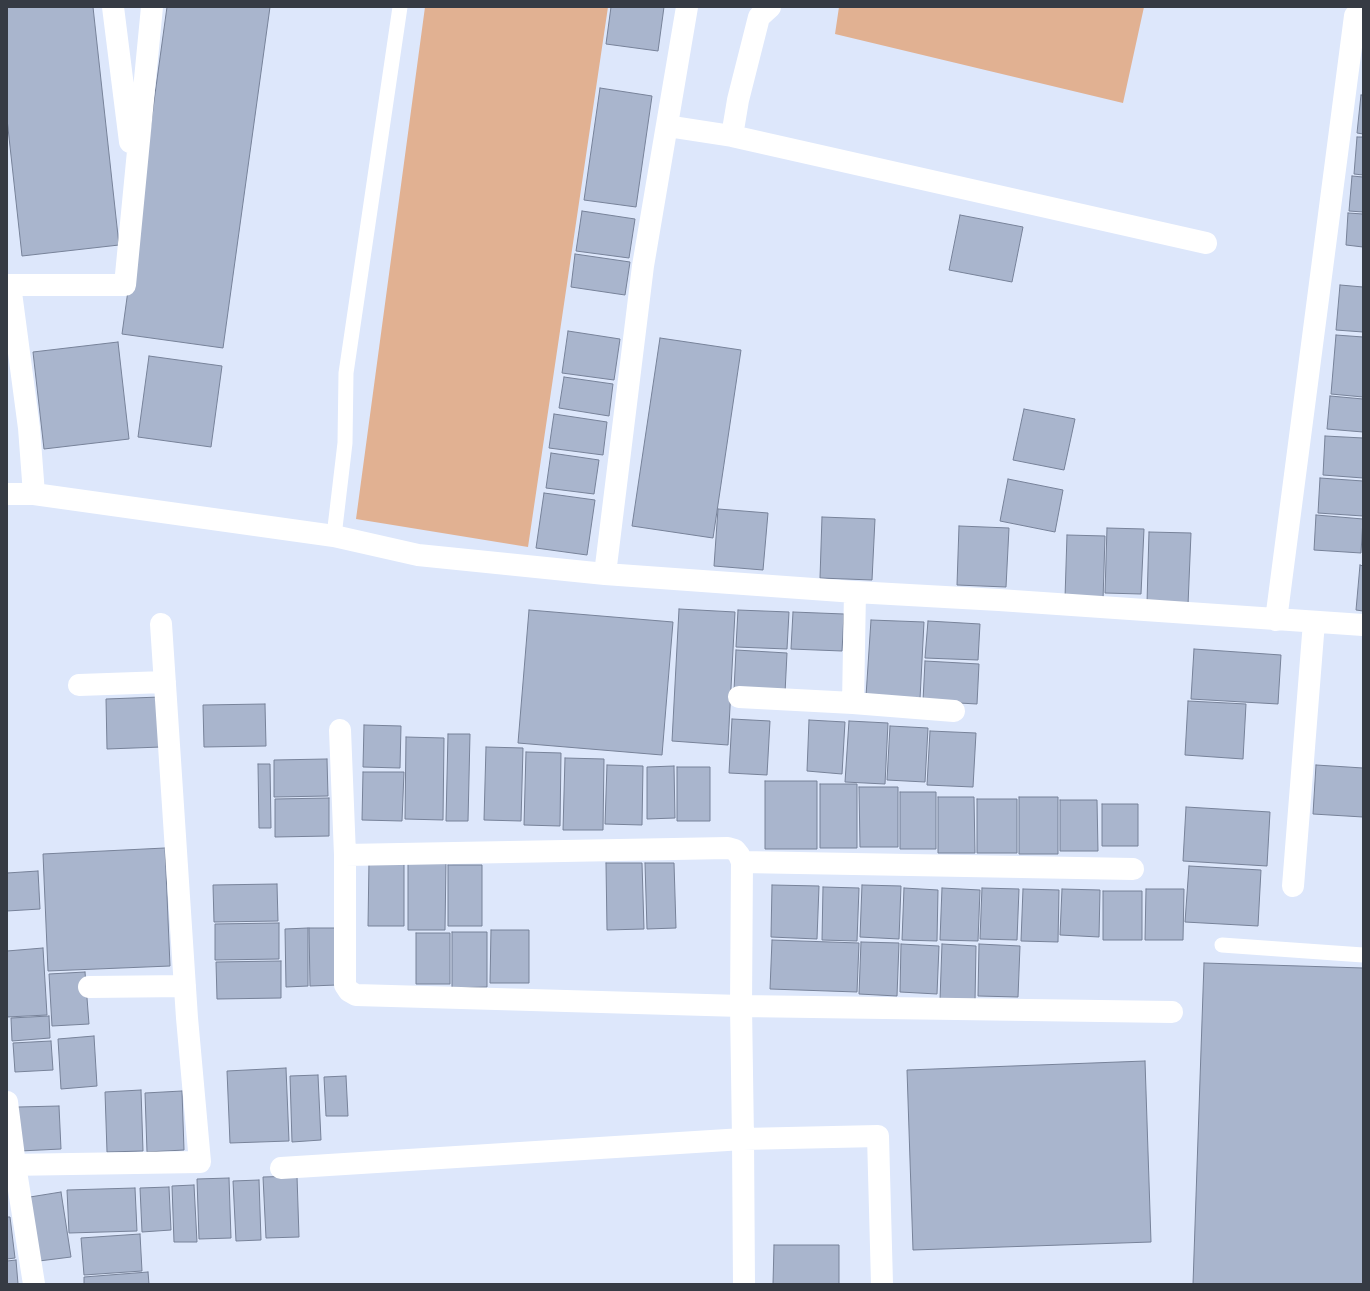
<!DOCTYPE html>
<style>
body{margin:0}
#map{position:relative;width:1370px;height:1291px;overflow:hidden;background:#dde7fb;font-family:"Varela Round",sans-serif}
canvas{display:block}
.frame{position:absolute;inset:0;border:8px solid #363b44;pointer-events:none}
</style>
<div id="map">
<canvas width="1370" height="1291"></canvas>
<div class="frame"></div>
</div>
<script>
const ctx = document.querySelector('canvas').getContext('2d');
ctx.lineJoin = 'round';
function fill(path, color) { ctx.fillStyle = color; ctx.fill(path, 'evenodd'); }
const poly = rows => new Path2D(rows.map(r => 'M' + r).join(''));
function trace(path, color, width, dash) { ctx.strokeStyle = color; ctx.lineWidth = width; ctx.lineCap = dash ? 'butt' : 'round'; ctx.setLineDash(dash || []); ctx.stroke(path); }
const green = poly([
 [425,7,608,7,528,547,356,519],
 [839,7,1144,7,1123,103,835,34]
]);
const building = poly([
 [7,7,93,7,119,245,22,256,7,119,7,7],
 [167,7,270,7,223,348,122,334,167,7],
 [611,7,664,7,658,51,606,44,611,7],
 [600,88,652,96,636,207,584,200,600,88],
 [1361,95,1363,95,1363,134,1357,133,1361,95],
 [1357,137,1363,137,1363,175,1354,174,1357,137],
 [1352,176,1363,177,1363,212,1349,211,1352,176],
 [582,211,635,219,629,258,576,251,582,211],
 [1348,213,1363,214,1363,247,1346,245,1348,213],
 [960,215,1023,227,1012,282,949,270,960,215],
 [575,254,630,262,625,295,571,287,575,254],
 [1340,285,1363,287,1363,332,1336,330,1340,285],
 [568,331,620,339,614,380,562,373,568,331],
 [1336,335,1363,337,1363,397,1331,394,1336,335],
 [660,338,741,350,713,538,632,526,660,338],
 [118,342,129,439,44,449,33,352,118,342],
 [149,356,222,366,211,447,138,437,149,356],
 [564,377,613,384,609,416,559,408,564,377],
 [1330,396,1363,399,1363,432,1327,429,1330,396],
 [1024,409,1075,419,1064,470,1013,460,1024,409],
 [554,414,607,422,603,455,549,448,554,414],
 [1325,436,1363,438,1363,478,1323,475,1325,436],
 [551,453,599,460,594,494,546,488,551,453],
 [1320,478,1363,481,1363,516,1318,513,1320,478],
 [1008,479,1063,490,1055,532,1000,521,1008,479],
 [544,493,595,500,587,555,536,548,544,493],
 [718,509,768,513,763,570,714,566,718,509],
 [1316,515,1363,519,1361,553,1314,550,1316,515],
 [822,517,875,519,872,580,820,578,822,517],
 [959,526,1009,528,1006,587,957,585,959,526],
 [1107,528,1144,529,1141,594,1105,593,1107,528],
 [1149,532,1191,533,1188,605,1147,603,1149,532],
 [1067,535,1105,536,1103,600,1065,598,1067,535],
 [1360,565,1363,566,1363,611,1356,610,1360,565],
 [679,609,735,612,728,745,672,741,679,609],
 [529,610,673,622,662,755,518,743,529,610],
 [738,610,789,612,787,649,736,647,738,610],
 [793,612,844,614,842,651,791,649,793,612],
 [871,620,924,622,920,699,866,696,871,620],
 [928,621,980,624,978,660,925,658,928,621],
 [1194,649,1281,655,1278,704,1191,699,1194,649],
 [736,650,787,653,785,693,734,690,736,650],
 [925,661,979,664,977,704,923,701,925,661],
 [160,697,161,747,107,749,106,699,160,697],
 [1188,701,1246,704,1243,759,1185,755,1188,701],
 [265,704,266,746,204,747,203,705,265,704],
 [732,719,770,721,767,775,729,773,732,719],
 [809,720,845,722,842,774,807,771,809,720],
 [849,721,888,723,885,784,845,782,849,721],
 [364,725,401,726,400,768,363,767,364,725],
 [890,726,928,728,925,782,887,780,890,726],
 [930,731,976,733,973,787,927,785,930,731],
 [448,734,470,734,468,821,446,821,448,734],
 [406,737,444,738,443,820,405,819,406,737],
 [486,747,523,748,521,821,484,820,486,747],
 [526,752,561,753,560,826,524,825,526,752],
 [565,758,604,759,603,830,563,830,565,758],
 [327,759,328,796,274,797,274,760,327,759],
 [258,764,270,764,271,828,259,828,258,764],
 [607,765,643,766,642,825,605,824,607,765],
 [1316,765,1363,768,1363,817,1313,814,1316,765],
 [674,766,675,818,647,819,647,767,674,766],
 [677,767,710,767,710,821,677,821,677,767],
 [363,772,404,772,402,821,362,820,363,772],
 [765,781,817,781,817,849,765,849,765,781],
 [820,784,857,784,857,848,820,848,820,784],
 [859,787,898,787,898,847,860,847,859,787],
 [900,792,936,792,936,849,900,849,900,792],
 [938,797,974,797,975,853,938,853,938,797],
 [1019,797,1058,797,1058,854,1019,854,1019,797],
 [329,798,329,836,275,837,275,799,329,798],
 [977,799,1017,799,1017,853,977,853,977,799],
 [1060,800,1097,800,1098,851,1060,851,1060,800],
 [1102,804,1138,804,1138,846,1102,846,1102,804],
 [1186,807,1270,812,1267,866,1183,861,1186,807],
 [165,848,170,966,48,971,43,854,165,848],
 [369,860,404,860,404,926,368,926,369,860],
 [446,861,445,930,408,930,408,862,446,861],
 [606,863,642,863,644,929,607,930,606,863],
 [645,863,674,863,676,928,647,929,645,863],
 [448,865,482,865,482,926,448,926,448,865],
 [1189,866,1261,870,1258,926,1185,922,1189,866],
 [38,871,40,909,7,911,7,873,38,871],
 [277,884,278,921,214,922,213,885,277,884],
 [772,885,819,886,817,939,771,937,772,885],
 [862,885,901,886,899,939,860,937,862,885],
 [823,887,859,888,857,941,822,940,823,887],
 [904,888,938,890,937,941,902,940,904,888],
 [942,888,980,890,978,941,940,940,942,888],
 [982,888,1019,889,1017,940,980,939,982,888],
 [1023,889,1059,890,1058,942,1021,941,1023,889],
 [1062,889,1100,890,1099,937,1060,935,1062,889],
 [1146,889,1184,889,1183,940,1145,940,1146,889],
 [1103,891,1142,891,1142,940,1103,940,1103,891],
 [279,923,279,959,215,960,215,924,279,923],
 [308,928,308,986,286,987,285,929,308,928],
 [309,928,336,928,337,985,310,986,309,928],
 [491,930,529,930,529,983,490,983,491,930],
 [452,932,487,932,487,987,452,988,452,932],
 [416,933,450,933,450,984,416,984,416,933],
 [772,940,859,943,857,992,770,989,772,940],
 [861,942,899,943,897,996,859,994,861,942],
 [901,944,939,946,937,994,900,992,901,944],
 [942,944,976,946,975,1002,940,1000,942,944],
 [979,944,1020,946,1018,997,978,996,979,944],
 [43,948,47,1015,7,1017,7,951,43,948],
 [281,961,281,998,217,999,216,962,281,961],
 [1204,963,1363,968,1363,1284,1193,1284,1204,963],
 [85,972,89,1024,52,1026,49,974,85,972],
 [49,1016,50,1038,12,1041,11,1018,49,1016],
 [94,1036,97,1086,61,1089,58,1039,94,1036],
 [51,1041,53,1070,15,1072,13,1043,51,1041],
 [1145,1061,1151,1242,913,1250,907,1070,1145,1061],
 [286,1068,289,1141,230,1143,227,1071,286,1068],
 [318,1075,321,1140,292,1142,290,1076,318,1075],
 [346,1076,348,1116,326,1116,324,1077,346,1076],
 [141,1090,143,1151,107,1152,105,1092,141,1090],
 [182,1091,184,1150,147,1152,145,1093,182,1091],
 [59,1106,61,1149,20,1151,18,1107,59,1106],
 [297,1176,299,1237,266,1238,263,1177,297,1176],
 [229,1178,231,1238,199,1239,197,1179,229,1178],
 [259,1180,261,1240,236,1241,233,1181,259,1180],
 [194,1185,197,1242,174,1242,172,1186,194,1185],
 [169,1187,171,1230,142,1232,140,1188,169,1187],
 [135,1188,137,1231,69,1233,67,1190,135,1188],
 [61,1192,71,1257,39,1261,30,1197,61,1192],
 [7,1217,10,1217,15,1258,7,1259,7,1217],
 [140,1234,142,1271,84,1275,81,1238,140,1234],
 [774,1245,839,1245,839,1284,773,1284,774,1245],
 [16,1260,18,1284,7,1284,7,1261,16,1260],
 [148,1272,149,1284,84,1284,84,1277,148,1272]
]);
const service = poly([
 [334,536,345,443,346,373,400,7],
 [1222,945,1363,955]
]);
const minor = poly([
 [113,7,130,142],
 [667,126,732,136,738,100,759,17,770,7],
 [732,136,1206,243],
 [7,494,34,494,334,536,418,555,605,574,855,592,999,600,1363,625],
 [34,494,29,428,10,285,125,285,152,7],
 [605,574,643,266,687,7],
 [1276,620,1355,16,1363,17],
 [79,685,165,682],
 [739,697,853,703,954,711],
 [853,703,855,592],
 [340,730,345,855,345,985,349,991,356,995,741,1006,1172,1012],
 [345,855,728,848,735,850,739,855,742,862,741,1006,743,1139,878,1136,882,1284],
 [742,862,1133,869],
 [1293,886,1314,622],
 [89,987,185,986],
 [7,1102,15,1165,34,1284],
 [7,1165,200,1162,187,1018,161,624],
 [281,1168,743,1139,744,1284]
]);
fill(green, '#e1b192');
fill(building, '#a9b5cd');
trace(building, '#778299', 1);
trace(service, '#fff', 15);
trace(minor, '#fff', 22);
</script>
